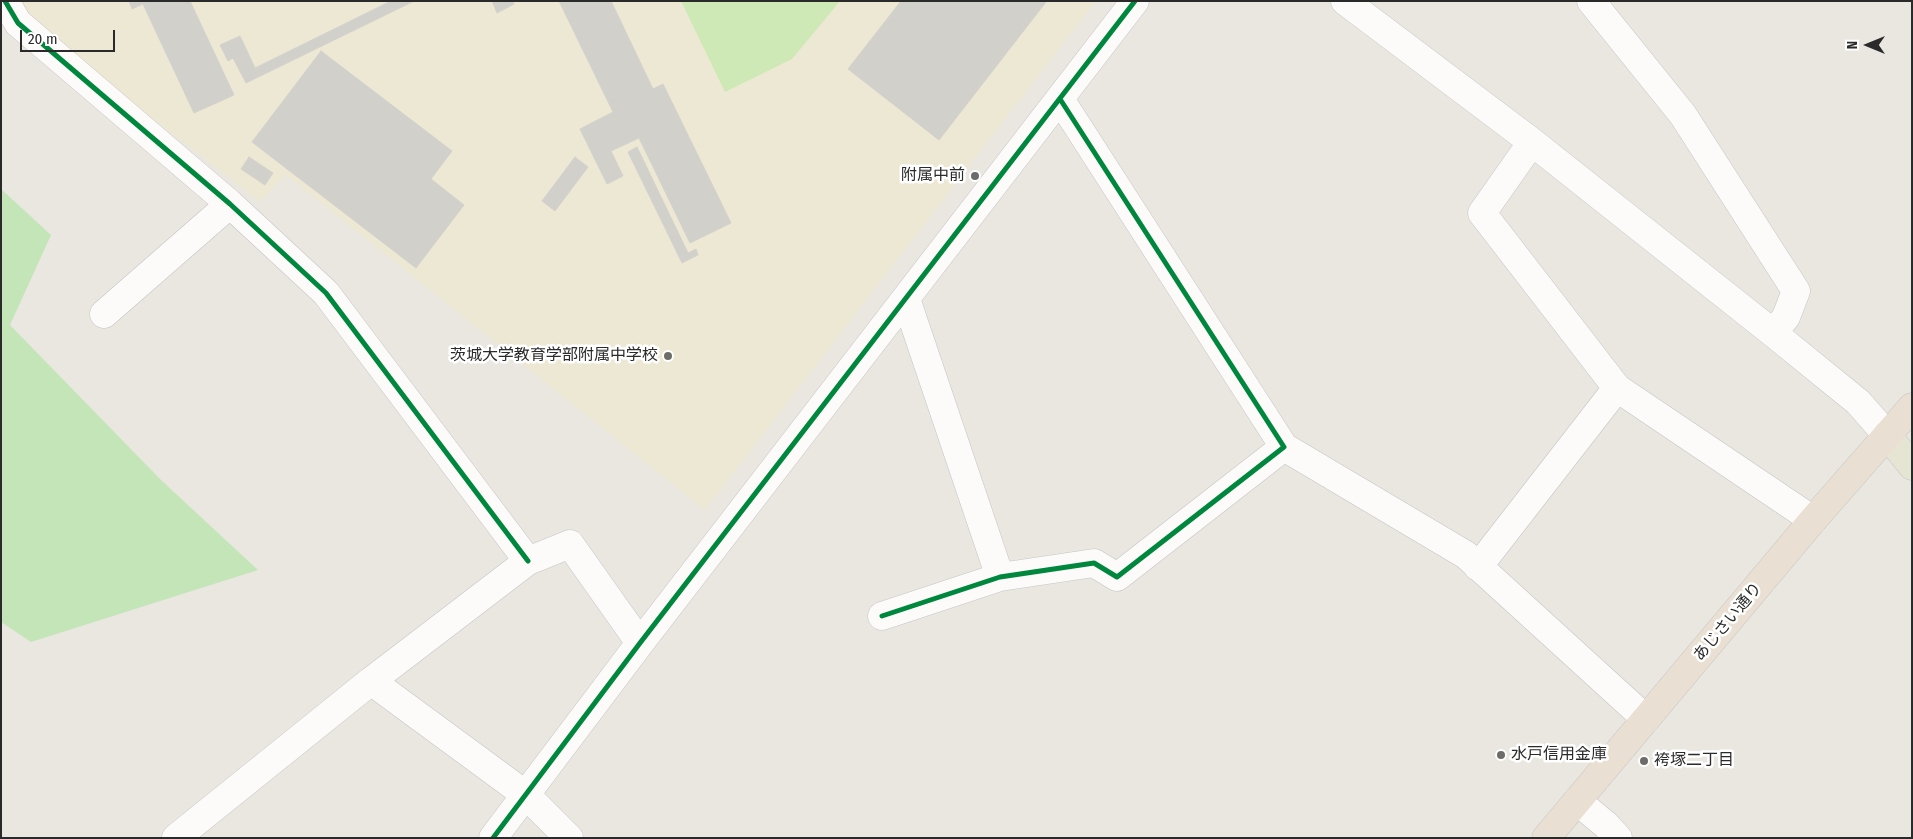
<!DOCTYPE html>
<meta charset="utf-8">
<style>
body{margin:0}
#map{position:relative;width:1913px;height:839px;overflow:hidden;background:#e9e7e0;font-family:"Fira Sans Condensed",sans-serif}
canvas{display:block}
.frame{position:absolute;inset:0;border:2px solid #2a2a2a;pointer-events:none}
.north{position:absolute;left:1843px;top:20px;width:50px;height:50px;-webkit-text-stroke:4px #fff;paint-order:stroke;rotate:270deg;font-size:14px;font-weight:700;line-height:20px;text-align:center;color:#2a2a2a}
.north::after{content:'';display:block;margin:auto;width:18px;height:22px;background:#2a2a2a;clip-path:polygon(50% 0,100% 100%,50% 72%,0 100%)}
.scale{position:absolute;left:20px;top:30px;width:95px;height:22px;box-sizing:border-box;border:2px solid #2a2a2a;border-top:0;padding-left:6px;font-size:15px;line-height:18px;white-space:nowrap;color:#2a2a2a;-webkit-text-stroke:4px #fff;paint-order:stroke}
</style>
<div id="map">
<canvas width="1913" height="839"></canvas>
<div class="frame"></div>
<div class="north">N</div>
<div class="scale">20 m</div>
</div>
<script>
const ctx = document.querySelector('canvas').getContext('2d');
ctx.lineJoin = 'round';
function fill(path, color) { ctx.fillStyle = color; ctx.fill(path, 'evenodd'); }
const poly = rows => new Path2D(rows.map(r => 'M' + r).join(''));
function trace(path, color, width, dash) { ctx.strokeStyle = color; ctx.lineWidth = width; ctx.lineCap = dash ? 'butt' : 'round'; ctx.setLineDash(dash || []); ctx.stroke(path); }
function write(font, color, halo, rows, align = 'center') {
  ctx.font = font + ' "Fira Sans Condensed","Noto Sans JP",sans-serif'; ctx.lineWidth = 5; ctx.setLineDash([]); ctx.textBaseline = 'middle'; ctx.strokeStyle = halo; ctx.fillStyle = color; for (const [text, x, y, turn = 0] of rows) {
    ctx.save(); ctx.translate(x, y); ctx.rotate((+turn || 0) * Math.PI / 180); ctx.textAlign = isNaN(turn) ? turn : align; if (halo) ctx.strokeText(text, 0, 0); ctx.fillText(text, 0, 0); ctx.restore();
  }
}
const education = poly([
 [21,1,1096,1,705,510,286,175,260,202,21,16]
]);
const green = poly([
 [1,189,51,235,10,325,161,480,258,570,31,642,1,622]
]);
const pitch = poly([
 [681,1,840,1,792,59,725,92]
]);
const building = poly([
 [129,1,190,1,234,95,194,113,143,4,132,9,129,1],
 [391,1,414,1,246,83,233,58,228,61,220,45,240,36,255,68,391,1],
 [492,1,513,1,514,4,497,13,492,1],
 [559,1,611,1,653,89,663,84,731,223,690,243,639,138,611,151,623,176,607,184,580,129,613,112,559,1],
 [901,1,1044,1,1046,2,939,140,848,69,901,1],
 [321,51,452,151,431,179,464,205,416,268,252,142,321,51],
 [637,147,688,253,696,249,698,255,682,263,628,152,637,147],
 [249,157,273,173,265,185,241,169,249,157],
 [575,157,588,167,555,211,542,201,575,157]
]);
const minor = poly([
 [5,1,18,23,230,204,326,293,528,561],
 [1345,1,1532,142,1773,333,1858,402,1887,435],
 [1591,1,1683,115,1796,291,1786,317,1773,333],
 [1532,142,1482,213,1617,388,1813,520],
 [906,299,1000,577],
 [104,314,230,204],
 [1284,447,1466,555,1646,719],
 [1478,567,1617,388],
 [882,616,1000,577,1094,563,1117,577,1284,447,1060,99],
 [371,681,528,561,570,544,640,643],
 [1577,801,1606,825,1618,838],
 [176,838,371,681,526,795,569,838],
 [493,838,640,643,1135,1]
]);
const major = poly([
 [1887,435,1912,466]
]);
const highway = poly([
 [1546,838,1813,520,1912,407]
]);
const cycleway = poly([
 [5,1,18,23,230,204,326,293,528,561],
 [882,616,1000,577,1094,563,1117,577,1284,447,1060,99],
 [493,838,640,643,1135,1]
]);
const markers = [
 [975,176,5,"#6d6c6a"],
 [668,356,5,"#6d6c6a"],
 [1501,755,5,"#6d6c6a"],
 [1644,761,5,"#6d6c6a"]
];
const poiNames = [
 ["附属中前",965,176],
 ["茨城大学教育学部附属中学校",658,356],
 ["水戸信用金庫",1511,755,"left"],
 ["袴塚二丁目",1654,761,"left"]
];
const streetNames = [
 ["あじさい通り",1728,622,-50]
];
fill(education, '#ece8d4');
fill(green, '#c4e5b8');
fill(pitch, '#cee9b6');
fill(building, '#d2d0cb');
trace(building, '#d4d2cc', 1);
trace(minor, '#c6c5c5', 29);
trace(major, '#c4c4c1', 29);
trace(highway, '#c4c4c1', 29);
trace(minor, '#fcfbfa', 28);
trace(major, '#e6e5d3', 28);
trace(highway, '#e9e0d3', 28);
trace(cycleway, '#00873e', 5);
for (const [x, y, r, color] of markers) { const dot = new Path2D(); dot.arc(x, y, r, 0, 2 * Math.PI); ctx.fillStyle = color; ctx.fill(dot); trace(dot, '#fff', 2); }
write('16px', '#2a2a2a', '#fff', poiNames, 'right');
write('16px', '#2a2a2a', '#fff', streetNames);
</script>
